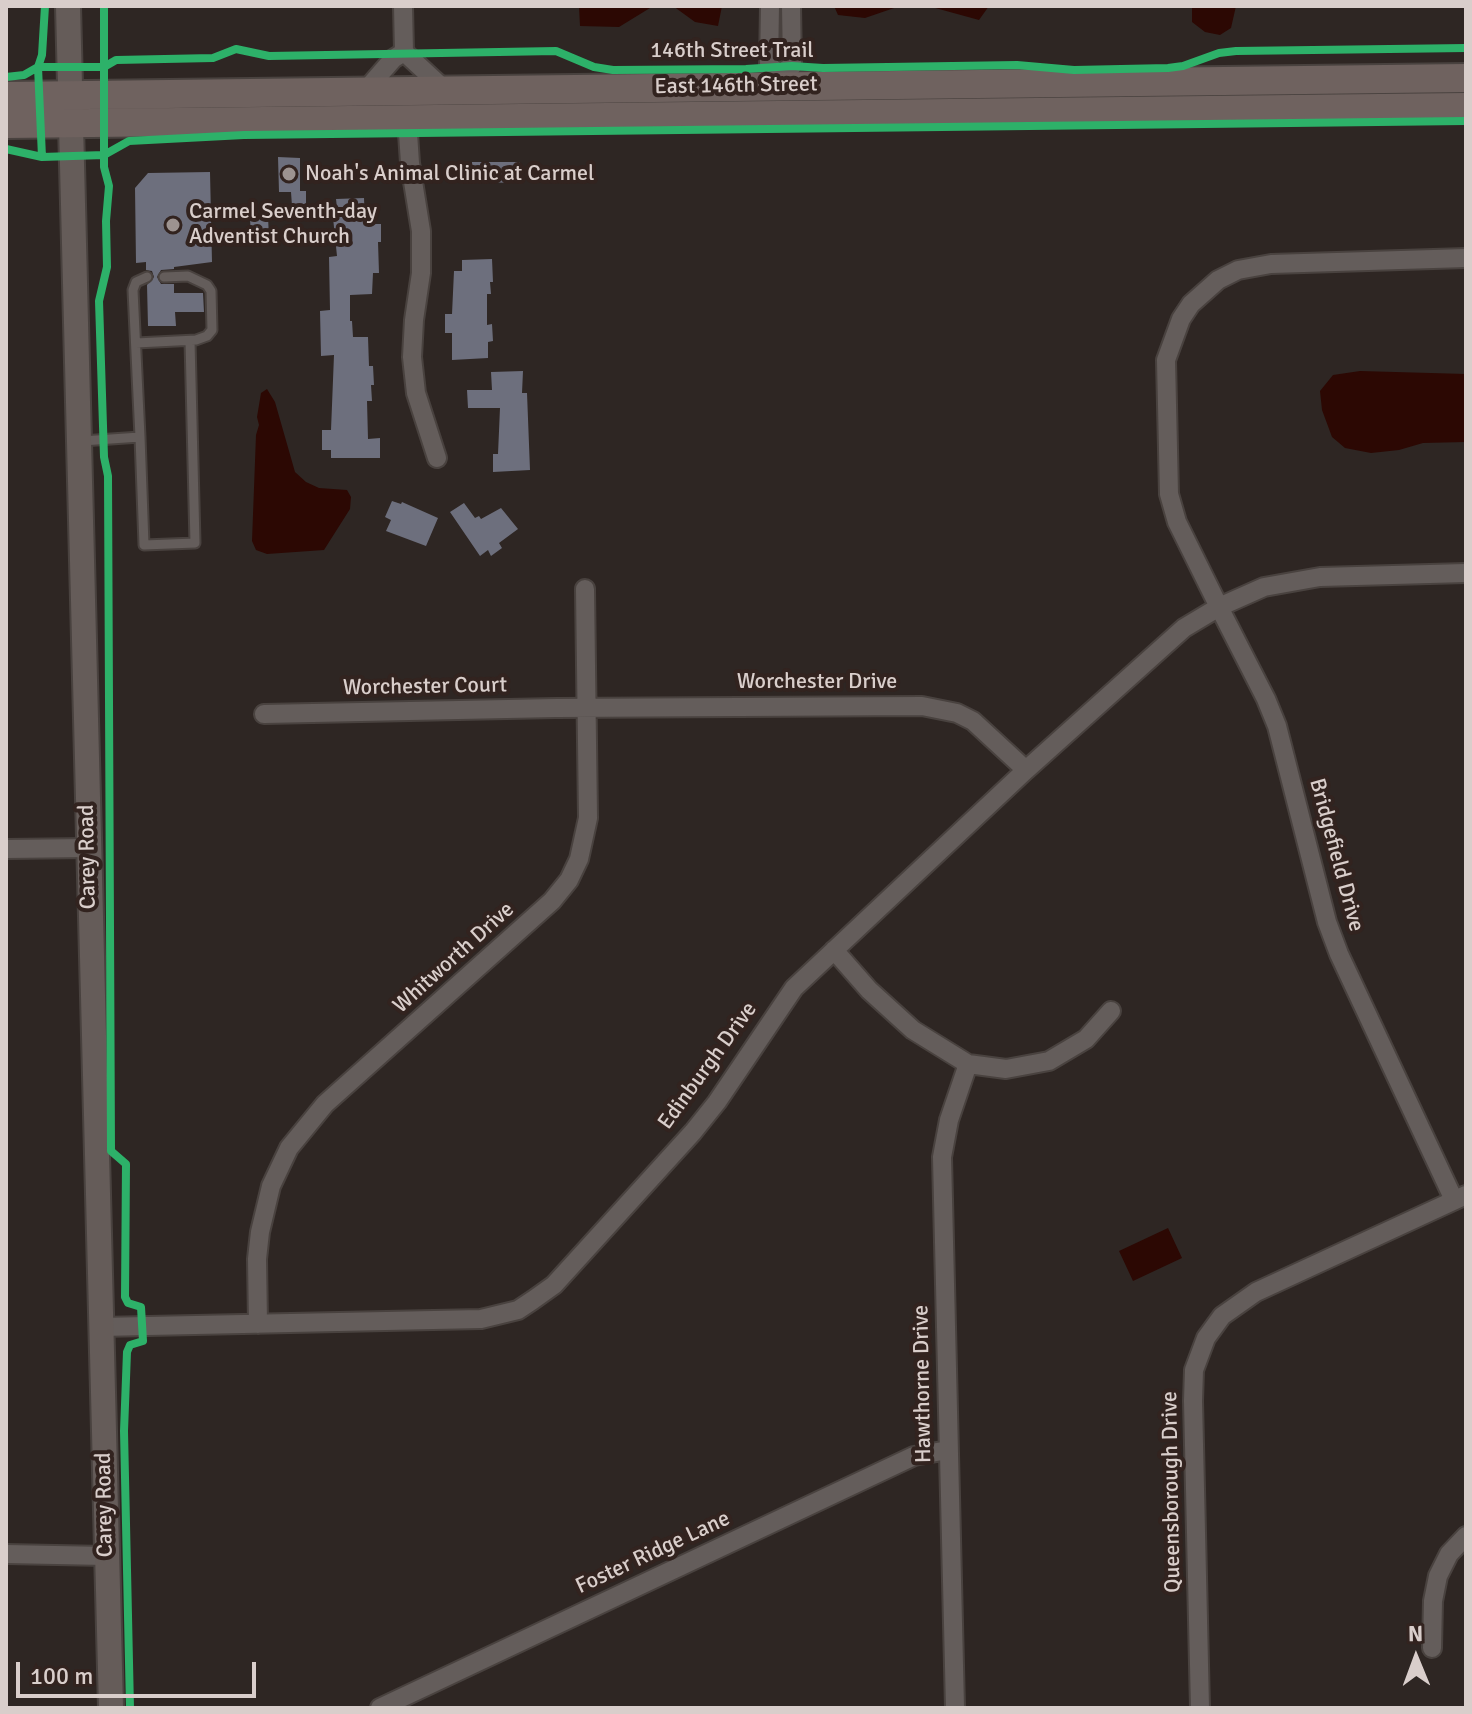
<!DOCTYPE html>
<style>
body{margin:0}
#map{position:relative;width:1472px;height:1714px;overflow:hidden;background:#2e2623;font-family:Signika,sans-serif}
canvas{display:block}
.frame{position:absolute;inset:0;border:8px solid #d9cecb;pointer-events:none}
.north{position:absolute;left:1376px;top:1618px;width:80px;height:80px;-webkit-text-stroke:6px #32231f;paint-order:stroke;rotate:359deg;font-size:22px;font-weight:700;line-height:32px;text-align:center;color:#d9cecb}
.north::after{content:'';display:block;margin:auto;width:28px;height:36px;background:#d9cecb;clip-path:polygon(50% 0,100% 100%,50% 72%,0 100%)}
.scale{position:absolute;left:16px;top:1662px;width:240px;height:36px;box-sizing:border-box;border:4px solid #d9cecb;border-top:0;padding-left:10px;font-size:24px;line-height:28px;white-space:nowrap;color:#d9cecb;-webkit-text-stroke:6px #32231f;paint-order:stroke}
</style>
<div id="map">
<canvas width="1472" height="1714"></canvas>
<div class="frame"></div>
<div class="north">N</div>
<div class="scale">100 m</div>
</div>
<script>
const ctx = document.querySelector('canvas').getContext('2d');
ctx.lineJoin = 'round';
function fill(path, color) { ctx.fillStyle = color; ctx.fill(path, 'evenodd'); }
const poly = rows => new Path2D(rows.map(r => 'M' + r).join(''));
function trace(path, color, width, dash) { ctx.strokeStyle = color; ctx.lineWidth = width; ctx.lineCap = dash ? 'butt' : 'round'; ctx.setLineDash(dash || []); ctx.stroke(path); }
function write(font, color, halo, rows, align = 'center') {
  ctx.font = font + ' Signika,sans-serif'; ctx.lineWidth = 8; ctx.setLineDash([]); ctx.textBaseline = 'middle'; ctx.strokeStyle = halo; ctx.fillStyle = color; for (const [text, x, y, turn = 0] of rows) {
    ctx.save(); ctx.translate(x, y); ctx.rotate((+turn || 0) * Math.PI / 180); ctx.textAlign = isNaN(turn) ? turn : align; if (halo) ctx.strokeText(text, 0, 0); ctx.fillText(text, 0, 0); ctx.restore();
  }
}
const water = poly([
 [579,6,662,6,650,8,619,27,580,26],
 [673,6,722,6,718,26,695,22],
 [834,6,900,6,865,18,838,15],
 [928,6,989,6,979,20],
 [1192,6,1236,6,1231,28,1220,35,1205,32,1192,22],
 [1360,371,1466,374,1466,442,1423,443,1399,450,1371,453,1345,448,1332,437,1322,410,1320,391,1333,375],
 [267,389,275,402,295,472,306,482,319,488,347,490,351,497,350,509,324,550,267,554,256,550,252,541,256,435,259,425,257,417,261,393],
 [1168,1228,1182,1258,1133,1281,1119,1251]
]);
const building = poly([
 [278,157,300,158,300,191,306,191,306,206,292,206,291,192,279,192],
 [472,162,520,162,520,183,472,182],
 [210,172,212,262,174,267,174,269,161,270,157,277,161,284,174,284,174,293,203,293,204,312,175,312,176,326,148,326,147,285,154,277,152,271,146,270,146,262,136,263,135,188,148,173],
 [364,198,365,224,381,224,381,242,378,242,379,273,373,273,372,294,350,295,350,321,352,321,353,337,368,337,369,366,373,366,374,385,371,385,372,401,367,401,368,439,380,438,380,458,331,458,331,450,322,450,322,430,331,430,334,355,321,356,320,311,330,310,329,257,337,256,332,208,337,208,336,199],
 [268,216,269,239,251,239,250,217],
 [492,259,493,282,490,282,491,294,487,294,487,325,492,324,493,341,488,342,488,358,452,360,452,333,445,333,445,314,452,314,454,271,462,271,462,260],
 [523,371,522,393,527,393,530,470,493,472,493,454,498,454,500,408,468,408,467,390,492,390,491,372],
 [392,501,401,504,402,502,438,518,426,546,386,531,391,520,385,517],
 [464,503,475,518,479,516,481,519,501,508,518,529,499,543,502,548,491,556,488,550,480,556,450,512]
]);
const lane = poly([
 [136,343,196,340,207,336,212,330,211,291,207,285,188,276,164,277],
 [140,437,144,545,195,543,190,341],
 [82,441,140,437,133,290,136,282,147,277]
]);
const street = poly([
 [403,6,404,52],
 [770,6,769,66,780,74],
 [404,52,444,89],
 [780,74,792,66,791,6],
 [366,90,393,59,404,52],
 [407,118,410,163,421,231,421,273,414,320,412,357,416,393,437,458],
 [1466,258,1271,264,1238,270,1218,280,1191,304,1181,319,1166,360,1169,494,1177,522,1219,607,1264,587,1320,577,1466,573],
 [264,714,556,708,922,706,957,713,973,721,1026,770],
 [6,849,88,848],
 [834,950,869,990,913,1030,968,1064,1006,1069,1049,1061,1086,1039,1111,1011],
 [258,1324,257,1259,260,1232,271,1186,289,1148,325,1104,552,901,569,880,579,859,588,818,585,589],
 [100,1327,481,1319,518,1310,533,1300,554,1285,693,1132,717,1102,794,988,1026,770,1184,628,1219,607,1266,699,1277,726,1327,922,1339,954,1454,1200],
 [6,1554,106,1556],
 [1432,1648,1433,1601,1438,1576,1449,1554,1466,1536],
 [380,1708,914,1456,948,1450],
 [955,1708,942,1157,949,1120,968,1064],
 [1200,1708,1193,1401,1194,1370,1206,1338,1222,1316,1256,1292,1466,1195]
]);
const secondary = poly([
 [68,6,111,1708]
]);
const primary = poly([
 [6,96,1466,78],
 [6,124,1466,107]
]);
const cycleway = poly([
 [104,6,104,167,109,186,106,221,107,267,99,301,104,457,108,476,111,1151,126,1164,125,1297,128,1303,141,1307,143,1341,130,1345,127,1352,124,1431,130,1708],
 [6,77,24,75,38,67,104,67,116,60,213,58,236,49,269,56,556,51,594,67,613,70,746,69,792,66,823,68,1017,65,1074,70,1168,68,1183,66,1219,53,1236,51,1466,48],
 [6,149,42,157,104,155,129,141,244,135,1466,121],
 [42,157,38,67,42,55,45,6]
]);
const markers = [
 [289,174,8,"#9d9390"],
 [173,225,8,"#9d9390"]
];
const streetNames = [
 ["146th Street Trail",732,51],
 ["East 146th Street",736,86,-1],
 ["Worchester Drive",817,682],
 ["Worchester Court",425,687,-1],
 ["Bridgefield Drive",1336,855,75],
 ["Carey Road",88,857,-91],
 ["Whitworth Drive",454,958,-42],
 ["Edinburgh Drive",708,1066,-54],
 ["Hawthorne Drive",923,1384,-91],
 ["Queensborough Drive",1172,1492,-91],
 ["Carey Road",105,1505,-91],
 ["Foster Ridge Lane",653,1553,-25]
];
const poiNames = [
 ["Noah's Animal Clinic at Carmel",305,174],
 ["Carmel Seventh-day",189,212],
 ["Adventist Church",189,237]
];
fill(water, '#2c0803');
fill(building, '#6d6f7d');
trace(lane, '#49423f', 13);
trace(street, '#49423f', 22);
trace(secondary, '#49423f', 28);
trace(primary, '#49423f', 32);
trace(lane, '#645d5b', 9);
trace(street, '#645d5b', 18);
trace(secondary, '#655c59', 24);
trace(primary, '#6f625f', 28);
trace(cycleway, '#2db169', 8);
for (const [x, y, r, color] of markers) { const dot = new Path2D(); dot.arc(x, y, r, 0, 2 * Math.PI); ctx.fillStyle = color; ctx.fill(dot); trace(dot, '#32231f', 3); }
write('22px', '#d9cecb', '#32231f', streetNames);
write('22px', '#d9cecb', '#32231f', poiNames, 'left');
</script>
